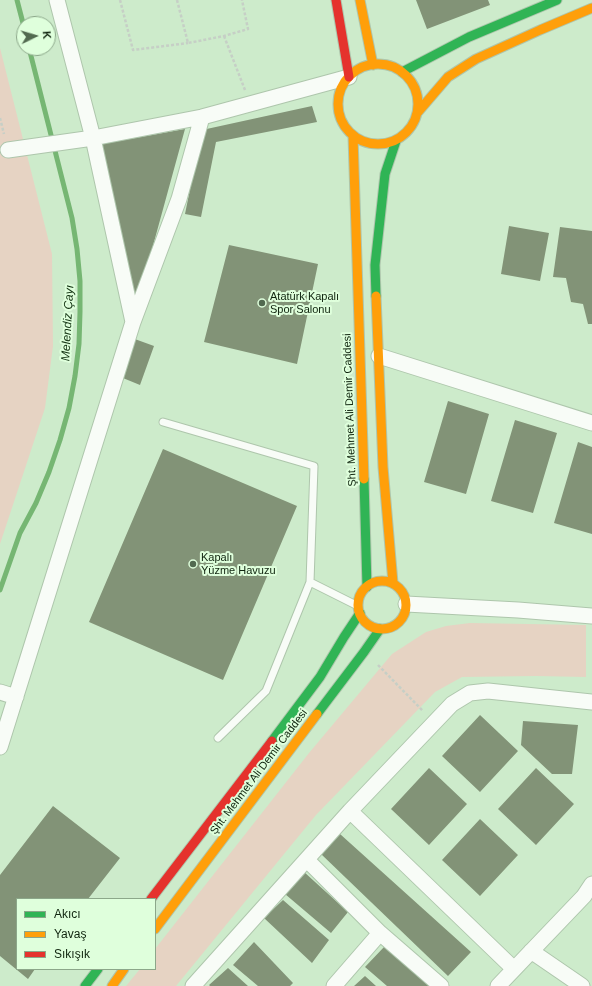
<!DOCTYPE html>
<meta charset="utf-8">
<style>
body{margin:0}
#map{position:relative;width:592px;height:986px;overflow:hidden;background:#cdebcb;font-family:Arial,sans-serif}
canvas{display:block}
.legend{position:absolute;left:16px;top:898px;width:140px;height:72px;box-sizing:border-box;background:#dfffdc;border:1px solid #8ca78a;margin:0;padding:5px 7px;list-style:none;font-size:12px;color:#0f240e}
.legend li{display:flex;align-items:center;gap:8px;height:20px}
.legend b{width:20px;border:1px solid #8ca78a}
.north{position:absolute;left:16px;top:16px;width:40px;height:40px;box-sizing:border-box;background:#dfffdc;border:1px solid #8ca78a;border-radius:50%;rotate:85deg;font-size:11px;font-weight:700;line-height:16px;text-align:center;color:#0f240e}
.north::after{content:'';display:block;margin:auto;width:14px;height:18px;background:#526a50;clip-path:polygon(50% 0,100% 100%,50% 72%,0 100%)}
</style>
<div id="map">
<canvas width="592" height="986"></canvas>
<ul class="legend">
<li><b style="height:5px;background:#30b455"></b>Akıcı</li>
<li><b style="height:5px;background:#ff9f0a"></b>Yavaş</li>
<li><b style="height:5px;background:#e5322d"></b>Sıkışık</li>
</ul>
<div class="north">K</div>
</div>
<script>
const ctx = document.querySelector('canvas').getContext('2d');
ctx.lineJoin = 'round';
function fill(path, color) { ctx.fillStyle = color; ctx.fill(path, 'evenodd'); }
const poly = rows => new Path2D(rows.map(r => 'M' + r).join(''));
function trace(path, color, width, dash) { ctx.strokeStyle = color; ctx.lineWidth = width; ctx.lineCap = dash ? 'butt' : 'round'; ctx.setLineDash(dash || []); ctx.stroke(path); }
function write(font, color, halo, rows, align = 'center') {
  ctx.font = font + ' Arial,sans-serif'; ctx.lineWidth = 4; ctx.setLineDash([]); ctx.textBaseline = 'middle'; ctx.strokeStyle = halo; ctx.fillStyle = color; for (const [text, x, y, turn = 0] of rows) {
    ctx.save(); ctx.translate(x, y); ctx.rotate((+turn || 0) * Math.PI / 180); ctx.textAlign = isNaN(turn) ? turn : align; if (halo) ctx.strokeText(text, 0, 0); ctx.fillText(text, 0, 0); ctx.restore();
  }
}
const green = poly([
 [0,48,52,254,53,346,45,408,0,544],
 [470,623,586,625,586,677,536,676,462,677,435,692,316,815,176,986,126,986,140,969,155,969,155,949,309,753,392,654,426,632,446,626]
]);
const stream = poly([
 [17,0,24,27],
 [0,590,20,533,36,503,49,472,60,440,69,408,75,376,79,344,80,312,80,281,77,249,72,218,29,48]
]);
const building = poly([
 [416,0,488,0,490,5,427,29],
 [312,106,317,122,216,142,201,217,185,214,202,130],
 [185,129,140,293,132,295,102,144],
 [509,226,549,233,540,281,501,274],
 [560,227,592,231,592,324,588,324,583,304,571,302,566,278,553,277],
 [229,245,318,264,297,364,204,342],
 [132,338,154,346,140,385,118,376],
 [448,401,489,414,466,494,424,482],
 [515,420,557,433,533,513,491,501],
 [578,442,592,447,592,534,554,523],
 [163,449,297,506,223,680,89,622],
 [480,715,518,751,480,792,442,756],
 [523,721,578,725,572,774,552,774,521,745],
 [429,768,467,804,429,845,391,809],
 [536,768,574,804,536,845,498,809],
 [53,806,120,858,88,899,17,899,17,969,35,969,28,979,0,956,0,875],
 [480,819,518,855,480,896,442,860],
 [340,834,471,952,448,976,321,854],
 [303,871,348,912,331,933,285,894],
 [283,900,329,940,312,963,264,918],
 [254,942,293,983,290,986,258,986,233,965],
 [384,947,429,986,387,986,365,967],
 [228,968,248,986,210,986,209,985],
 [365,976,376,986,354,986]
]);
const path = poly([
 [120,0,133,50,188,43],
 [177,0,188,43,224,36,248,29,242,0],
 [224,36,245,90],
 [0,118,4,134],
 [378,665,423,711]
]);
const lane = poly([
 [163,422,314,466,310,582,266,691,218,738],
 [310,582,358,606]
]);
const street = poly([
 [8,150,93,138,57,0],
 [133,322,93,138,202,117,349,77],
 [379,356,592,423],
 [406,604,518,610,592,616],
 [0,692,16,697],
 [0,747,133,322,179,199,202,117],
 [350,811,514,969],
 [307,860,380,933,334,986],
 [380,933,441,986],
 [531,951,582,986],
 [193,986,350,811,452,704,470,693,488,691,592,702],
 [498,986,584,896,592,884]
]);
const fast = poly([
 [402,72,469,37,557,0],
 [376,296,375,265,385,174,396,141],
 [364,479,367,587],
 [317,714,364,652,380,629],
 [272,741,320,677,344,637,360,613],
 [85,986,98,969]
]);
const slow = poly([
 [360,0,373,65],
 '338 104a40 40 0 1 1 80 0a40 40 0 1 1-80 0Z',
 [418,112,448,77,476,59,540,30,592,8],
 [353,136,364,479],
 [376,296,383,467,393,583],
 '358 605a24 24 0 1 1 48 0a24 24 0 1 1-48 0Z',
 [155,929,317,714],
 [112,986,124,969]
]);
const jam = poly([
 [336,0,349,77],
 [151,899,272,741]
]);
const markers = [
 [262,303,4,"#526a50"],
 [193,564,4,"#526a50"]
];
const poiNames = [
 ["Atatürk Kapalı",270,297],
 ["Spor Salonu",270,310],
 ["Kapalı",201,558],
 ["Yüzme Havuzu",201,571]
];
const streetNames = [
 ["Şht. Mehmet Ali Demir Caddesi",350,410,-92],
 ["Şht. Mehmet Ali Demir Caddesi",259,772,-53]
];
const waterNames = [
 ["Melendiz Çayı",68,323,-87]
];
fill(green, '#e6d3c3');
trace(stream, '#76b673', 5);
fill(building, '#829377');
trace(lane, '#aec6ac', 9);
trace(street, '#aec6ac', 17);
trace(fast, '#aec6ac', 11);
trace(slow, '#aec6ac', 11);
trace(jam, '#aec6ac', 11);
trace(path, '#c6cfc6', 2.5, [3, 2]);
trace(lane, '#f8fcf7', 7);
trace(street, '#f8fcf7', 15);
trace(fast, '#30b455', 9);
trace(slow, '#ff9f0a', 9);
trace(jam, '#e5322d', 9);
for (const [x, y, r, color] of markers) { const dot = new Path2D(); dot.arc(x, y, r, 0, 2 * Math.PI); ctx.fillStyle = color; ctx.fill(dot); trace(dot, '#dfffdc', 1.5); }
write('11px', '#0f240e', '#dfffdc', poiNames, 'left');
write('11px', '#0f240e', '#dfffdc', streetNames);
write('italic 12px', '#113110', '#dfffdc', waterNames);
</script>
